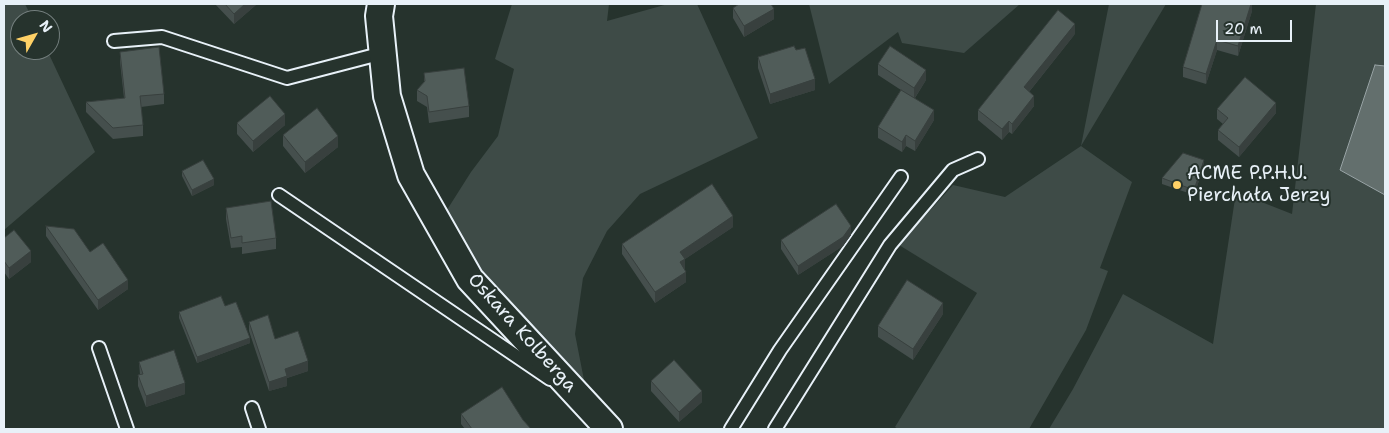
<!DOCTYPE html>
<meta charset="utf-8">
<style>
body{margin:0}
#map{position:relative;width:1389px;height:433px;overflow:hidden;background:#26332d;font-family:"Shantell Sans",sans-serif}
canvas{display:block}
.frame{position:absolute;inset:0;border:5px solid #e8f1f8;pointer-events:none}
.north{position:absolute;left:10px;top:10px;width:50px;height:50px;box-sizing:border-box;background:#26332d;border:1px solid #747f7e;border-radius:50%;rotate:52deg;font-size:14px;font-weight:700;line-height:20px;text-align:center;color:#e8f1f8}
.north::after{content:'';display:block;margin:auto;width:18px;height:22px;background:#ffd166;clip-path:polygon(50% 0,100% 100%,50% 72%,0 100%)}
.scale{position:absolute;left:1216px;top:20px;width:76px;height:22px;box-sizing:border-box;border:2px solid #e8f1f8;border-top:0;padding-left:6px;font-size:15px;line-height:18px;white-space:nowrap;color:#e8f1f8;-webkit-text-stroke:4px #26332d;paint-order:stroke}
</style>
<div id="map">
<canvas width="1389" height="433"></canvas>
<div class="frame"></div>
<div class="north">N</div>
<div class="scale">20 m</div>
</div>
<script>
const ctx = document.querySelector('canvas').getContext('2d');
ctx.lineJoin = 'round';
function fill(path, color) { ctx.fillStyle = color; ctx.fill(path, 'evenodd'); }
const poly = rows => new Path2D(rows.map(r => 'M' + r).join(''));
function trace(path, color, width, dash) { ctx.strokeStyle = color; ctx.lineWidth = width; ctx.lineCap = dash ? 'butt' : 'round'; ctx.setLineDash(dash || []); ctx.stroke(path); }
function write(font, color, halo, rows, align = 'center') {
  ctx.font = font + ' "Shantell Sans",sans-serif'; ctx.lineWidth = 4; ctx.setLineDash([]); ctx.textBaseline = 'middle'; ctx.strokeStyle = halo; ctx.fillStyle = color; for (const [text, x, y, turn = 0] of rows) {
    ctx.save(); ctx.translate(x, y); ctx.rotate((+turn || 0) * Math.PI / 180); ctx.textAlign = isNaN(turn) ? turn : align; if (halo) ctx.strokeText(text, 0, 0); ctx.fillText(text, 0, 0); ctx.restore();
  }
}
const green = poly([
 [4,4,25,4,33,20,20,20,20,50,47,50,95,152,4,230],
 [512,4,609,4,607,21,668,4,697,4,758,138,640,194,607,231,583,278,575,334,584,380,476,266,445,213,471,172,498,136,514,69,495,59],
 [809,4,1020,4,964,53,902,43,898,32,829,84],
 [1109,4,1166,4,1081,146,1132,182,1100,268,1108,271,1086,330,1029,429,898,429,895,427,977,293,899,245,953,185,1005,197,1081,146],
 [1316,4,1385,4,1385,429,1049,429,1073,389,1123,294,1213,344,1236,192,1292,214]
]);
const water = poly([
 [1375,65,1385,66,1385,195,1340,170,1375,65]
]);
const service = poly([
 [114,41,162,37,287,78,383,53],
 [279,195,550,379],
 [99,348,127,429],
 [252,408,259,429],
 [731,429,780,350,901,177],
 [775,429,890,245,953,170,978,159]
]);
const minor = poly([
 [381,4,379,16,387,96,411,175,470,279,609,429]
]);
const wall = poly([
 [215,4,257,4,234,24],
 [1252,4,1252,11,1238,56,1217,50,1206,84,1183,77,1183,67],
 [733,8,774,19,744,37,733,18],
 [1075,34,1029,92,1034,106,1012,134,1009,132,1002,140,978,120,978,110],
 [120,52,164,94,164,104,141,107,143,125,143,136,113,139,86,112,86,102,124,98,120,62],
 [758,57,815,90,770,104,758,68],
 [878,64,926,80,915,98,934,120,915,151,906,146,902,152,878,138,878,127,901,90,878,75],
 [424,73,469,106,469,117,429,123,427,107,417,101,417,90,424,82],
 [1217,109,1276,113,1239,157,1218,140,1218,130,1223,124,1217,119],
 [237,123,285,125,253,152,237,134],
 [283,135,338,147,305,173,283,146],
 [1204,166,1194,195,1162,184,1162,178],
 [182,171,214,185,192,196,182,176],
 [226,208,276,238,276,249,242,254,242,247,231,248,226,219],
 [46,226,90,252,128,289,98,310,46,236],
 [733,227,685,259,684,269,686,282,655,303,622,254,622,244],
 [851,235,843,246,798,275,781,249,781,240],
 [4,238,31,262,9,279,4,272],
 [225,306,250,343,197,363,179,318,179,312],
 [943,314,913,360,878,337,878,326],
 [249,322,275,339,308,371,287,378,287,386,269,391,249,331],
 [139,362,185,394,146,407,138,386,138,375,140,375],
 [651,381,702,402,679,422,651,391],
 [461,414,523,420,531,429,465,429,461,424]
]);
const shadedWall = poly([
 [245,4,257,4,234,24,234,14],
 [1251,4,1252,4,1252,11,1238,56,1238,46],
 [774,9,774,19,744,37,744,26],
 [1075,24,1075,34,1024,98,1024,87],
 [1217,40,1217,50,1206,84,1206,74],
 [926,70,926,80,914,99,914,88],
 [815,79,815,90,770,104,770,94],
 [1034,96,1034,106,1012,134,1012,124],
 [1276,103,1276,113,1239,157,1239,147],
 [934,110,934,120,915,151,915,141],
 [285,114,285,125,253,152,253,141],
 [1009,121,1009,132,1002,140,1002,129],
 [906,135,906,146,902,152,902,142],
 [338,136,338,147,305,173,305,162],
 [1204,160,1204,166,1194,195,1194,190],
 [214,179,214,185,192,196,192,190],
 [733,216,733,227,685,259,685,269,680,273,680,252],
 [851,226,851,235,843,246,798,275,798,266],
 [31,251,31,262,9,279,9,268],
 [686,272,686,282,655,303,655,292],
 [128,280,128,289,98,310,98,300],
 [943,303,943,314,913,360,913,349],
 [250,338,250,343,197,363,197,357],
 [308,361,308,371,287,378,287,386,269,391,269,382,285,369],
 [185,383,185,394,146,407,146,396],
 [702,391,702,402,679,422,679,412]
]);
const building = poly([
 [225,4,245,4,234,14,225,4],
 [739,4,771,4,774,9,744,26,733,8,739,4],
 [1202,4,1251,4,1238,46,1217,40,1206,74,1183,67,1202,4],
 [1058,10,1075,24,1024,87,1034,96,1012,124,1009,121,1002,129,978,110,1058,10],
 [794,46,796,50,805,48,815,79,770,94,758,57,794,46],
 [890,46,926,70,914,88,878,64,890,46],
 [159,47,164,94,140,96,143,125,113,128,86,102,125,98,120,52,159,47],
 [464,68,469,106,429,112,427,96,417,90,425,81,424,73,464,68],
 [1245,77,1276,103,1239,147,1218,130,1228,118,1217,109,1245,77],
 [901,90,934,110,915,141,906,135,902,142,878,127,901,90],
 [270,96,285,114,253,141,237,123,270,96],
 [317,108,338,136,305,162,283,135,317,108],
 [1183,153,1204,160,1194,190,1162,178,1183,153],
 [203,160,214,179,192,190,182,171,203,160],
 [712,184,733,216,680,252,685,259,680,262,686,272,655,292,622,244,712,184],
 [271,201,276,238,242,243,242,236,231,238,226,208,271,201],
 [836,204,851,226,843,237,798,266,781,240,836,204],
 [46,226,74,229,90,252,103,243,128,280,98,300,46,226],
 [14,230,31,251,9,268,4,261,4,238,14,230],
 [907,280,943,303,913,349,878,326,907,280],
 [221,296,225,306,236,302,250,338,197,357,179,312,221,296],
 [268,315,275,339,298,331,308,361,285,369,287,376,269,382,249,322,268,315],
 [174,350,185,383,146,396,138,375,143,374,139,362,174,350],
 [674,360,702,391,679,412,651,381,674,360],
 [502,387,523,420,531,429,472,429,461,414,502,387]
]);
const markers = [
 [1177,185,5,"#ffd166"]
];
const poiNames = [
 ["ACME P.P.H.U.",1187,174],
 ["Pierchała Jerzy",1187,196]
];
const streetNames = [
 ["Oskara Kolberga",522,333,48]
];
fill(green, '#3e4b47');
fill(water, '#636f6d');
trace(water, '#98a3a5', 1);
trace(service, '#e8f1f8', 16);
trace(minor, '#e8f1f8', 30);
trace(service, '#26332d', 12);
trace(minor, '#26332d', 26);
fill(wall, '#454f4d');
fill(shadedWall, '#38403e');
fill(building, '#505c59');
trace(building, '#38403e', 1);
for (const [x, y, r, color] of markers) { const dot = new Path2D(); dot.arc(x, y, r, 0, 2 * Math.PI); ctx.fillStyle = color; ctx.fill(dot); trace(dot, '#26332d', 2); }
write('19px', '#e8f1f8', '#26332d', poiNames, 'left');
write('19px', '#e8f1f8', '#26332d', streetNames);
</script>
